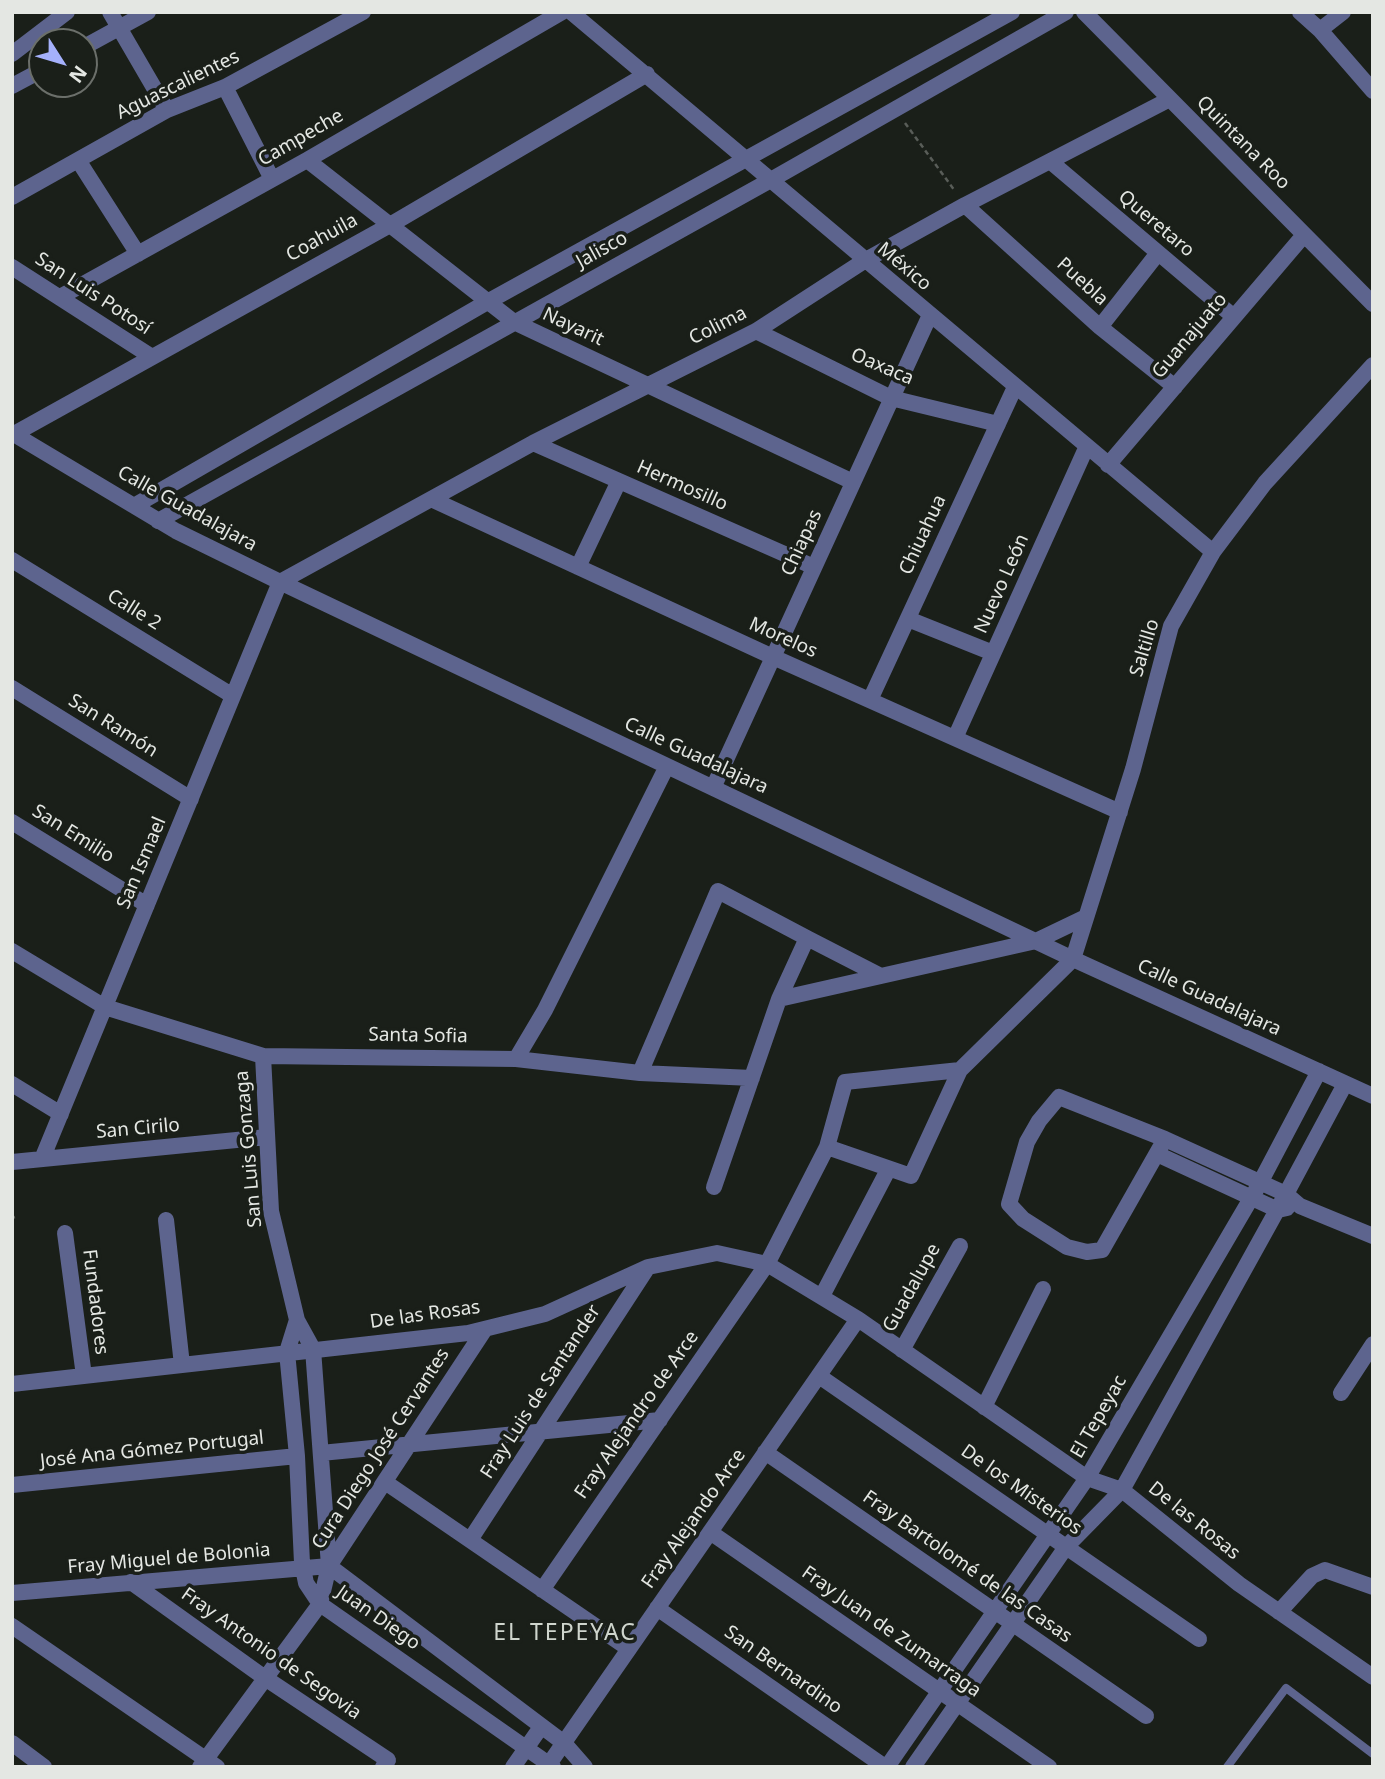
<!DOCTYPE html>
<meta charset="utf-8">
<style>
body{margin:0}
#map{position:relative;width:1385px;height:1779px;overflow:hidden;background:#1a1f19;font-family:"Noto Sans",sans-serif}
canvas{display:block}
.frame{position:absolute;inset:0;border:14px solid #e4e7e3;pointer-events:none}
.north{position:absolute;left:28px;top:28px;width:70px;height:70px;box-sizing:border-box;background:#1a1f19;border:2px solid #6b6f6a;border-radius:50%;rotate:127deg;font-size:19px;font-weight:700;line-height:28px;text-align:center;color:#e4e7e3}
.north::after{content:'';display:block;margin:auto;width:24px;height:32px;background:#a5b1fc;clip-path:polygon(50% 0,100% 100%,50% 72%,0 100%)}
</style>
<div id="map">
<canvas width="1385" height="1779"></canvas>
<div class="frame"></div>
<div class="north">N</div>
</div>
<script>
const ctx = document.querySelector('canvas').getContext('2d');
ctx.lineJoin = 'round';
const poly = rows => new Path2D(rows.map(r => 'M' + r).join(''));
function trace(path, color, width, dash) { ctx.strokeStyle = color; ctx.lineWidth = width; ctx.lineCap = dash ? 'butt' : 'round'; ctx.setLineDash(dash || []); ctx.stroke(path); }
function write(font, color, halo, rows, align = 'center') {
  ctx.font = font + ' "Noto Sans",sans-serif'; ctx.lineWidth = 7; ctx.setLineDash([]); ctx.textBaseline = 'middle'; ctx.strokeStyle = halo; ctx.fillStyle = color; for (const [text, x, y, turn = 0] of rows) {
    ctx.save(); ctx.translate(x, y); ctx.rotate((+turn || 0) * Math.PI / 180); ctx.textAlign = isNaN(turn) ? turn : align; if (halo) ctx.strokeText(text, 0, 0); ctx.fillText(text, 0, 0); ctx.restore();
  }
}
const path = poly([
 [905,123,955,191],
 [12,1218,15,1217]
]);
const lane = poly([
 [1227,1767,1286,1688,1373,1754]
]);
const street = poly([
 [110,12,167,110],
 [571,12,1213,552],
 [1084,12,1373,304],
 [1300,12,1320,30,1373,91],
 [1320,30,1343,12],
 [84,47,148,12],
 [12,54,67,12],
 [12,86,42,70],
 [225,87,272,179],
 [78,160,138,254],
 [307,160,514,322,853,482],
 [1051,162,1234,317],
 [12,197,167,110,225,87,363,12],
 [965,205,1100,327,1175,387],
 [12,267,152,357],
 [60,297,307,160,562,12],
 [1100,327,1158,253],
 [756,331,891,398,998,424],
 [12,433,176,531,280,582,1073,959,1373,1096],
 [14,434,390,225,647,74],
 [533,443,814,567],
 [1108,465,1304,235],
 [431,499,773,657,1120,812],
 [134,506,489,301,1012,12],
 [158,521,769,181,1066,12],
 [12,560,233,696],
 [578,567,619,481],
 [908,619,993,653],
 [12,688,191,799],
 [870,700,1015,387],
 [955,738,1087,446],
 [713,788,930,315],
 [12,822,147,905],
 [807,938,881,976],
 [12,951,105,1007,263,1056,516,1059,545,1010,667,766],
 [263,1056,271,1211,297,1320,313,1349,329,1566],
 [516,1059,640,1073,718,891,807,938,779,999,1036,941,1086,917],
 [640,1073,752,1078],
 [12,1084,61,1114],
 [1165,1139,1102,1250,1087,1252,1067,1247,1023,1219,1009,1204,1027,1142,1039,1121,1059,1097,1165,1139,1286,1194,1300,1206,1373,1236],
 [827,1147,911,1176,960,1070,1073,959,1133,769,1171,626,1213,552,1265,483,1373,365],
 [1157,1154,1278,1210,1287,1208],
 [42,1159,280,582,533,443,756,331,864,261,965,205,1170,99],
 [12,1162,267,1137],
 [714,1187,779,999],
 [166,1220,182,1365],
 [65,1233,84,1376],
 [822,1296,888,1170],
 [297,1320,287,1352,297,1456,302,1563,306,1583,320,1604,553,1767],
 [902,1350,960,1246],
 [819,1376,1199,1639],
 [12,1384,468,1333,545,1314,648,1267,717,1253,767,1264,858,1319,1087,1478,1122,1490,1239,1584,1373,1677],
 [1341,1393,1373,1344],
 [984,1407,1043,1289],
 [765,1452,1146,1716],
 [321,1453,660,1420],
 [385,1482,629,1649],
 [12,1485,297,1456],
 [710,1532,1049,1767],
 [470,1540,648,1267],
 [329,1566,564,1743,585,1767],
 [131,1582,265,1678,388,1760,383,1767],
 [542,1590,767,1264,827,1147,845,1082,960,1070],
 [12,1593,329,1566],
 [657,1608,885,1767],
 [1279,1612,1312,1576,1325,1570,1373,1587],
 [12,1626,217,1767],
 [12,1743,44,1767],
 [200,1767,320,1604,329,1566,485,1329],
 [513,1767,541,1727],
 [547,1767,858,1319],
 [887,1767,1087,1478,1260,1183,1319,1071],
 [913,1767,1066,1547,1122,1490,1286,1194,1345,1084]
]);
const streetNames = [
 ["Aguascalientes",178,85,-26],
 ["Campeche",301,138,-30],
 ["Quintana Roo",1243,143,45],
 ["Queretaro",1156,224,40],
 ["Coahuila",322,238,-29],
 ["Jalisco",602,250,-29],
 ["México",904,267,40],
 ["Puebla",1082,282,42],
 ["San Luis Potosí",93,294,33],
 ["Colima",718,326,-27],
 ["Nayarit",573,327,25],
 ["Guanajuato",1190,336,-50],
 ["Oaxaca",882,367,23],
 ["Hermosillo",682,486,24],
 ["Calle Guadalajara",187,509,29],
 ["Chiuahua",923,535,-65],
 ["Chiapas",802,543,-65],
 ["Nuevo León",1002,584,-66],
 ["Calle 2",134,610,32],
 ["Morelos",783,638,24],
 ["Saltillo",1145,648,-73],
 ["San Ramón",113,726,32],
 ["Calle Guadalajara",696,756,25],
 ["San Emilio",73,834,32],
 ["San Ismael",142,863,-67],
 ["Calle Guadalajara",1209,998,25],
 ["Santa Sofia",418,1036,1],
 ["San Cirilo",138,1129,-5],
 ["San Luis Gonzaga",249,1149,-95],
 ["Guadalupe",912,1288,-61],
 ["Fundadores",95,1302,83],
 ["De las Rosas",425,1315,-8],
 ["Fray Luis de Santander",541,1392,-57],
 ["Fray Alejandro de Arce",637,1415,-55],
 ["El Tepeyac",1099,1417,-60],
 ["Cura Diego José Cervantes",381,1449,-57],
 ["José Ana Gómez Portugal",152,1450,-6],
 ["De los Misterios",1021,1490,35],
 ["Fray Alejando Arce",694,1519,-55],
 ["De las Rosas",1194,1521,39],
 ["Fray Miguel de Bolonia",169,1559,-5],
 ["Fray Bartolomé de las Casas",967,1567,35],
 ["Juan Diego",378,1618,35],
 ["Fray Juan de Zumarraga",891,1632,35],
 ["Fray Antonio de Segovia",271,1654,35],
 ["San Bernardino",783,1670,35]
];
const quarterNames = [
 ["EL TEPEYAC",565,1633]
];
trace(path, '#595d58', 2.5, [5, 3.5]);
trace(lane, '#5d648e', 8);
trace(street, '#5d648e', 16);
write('19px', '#e4e7e3', '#1a1f19', streetNames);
ctx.letterSpacing = '2px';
write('23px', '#cfd5cd', '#1a1f19', quarterNames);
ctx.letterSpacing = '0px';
</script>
